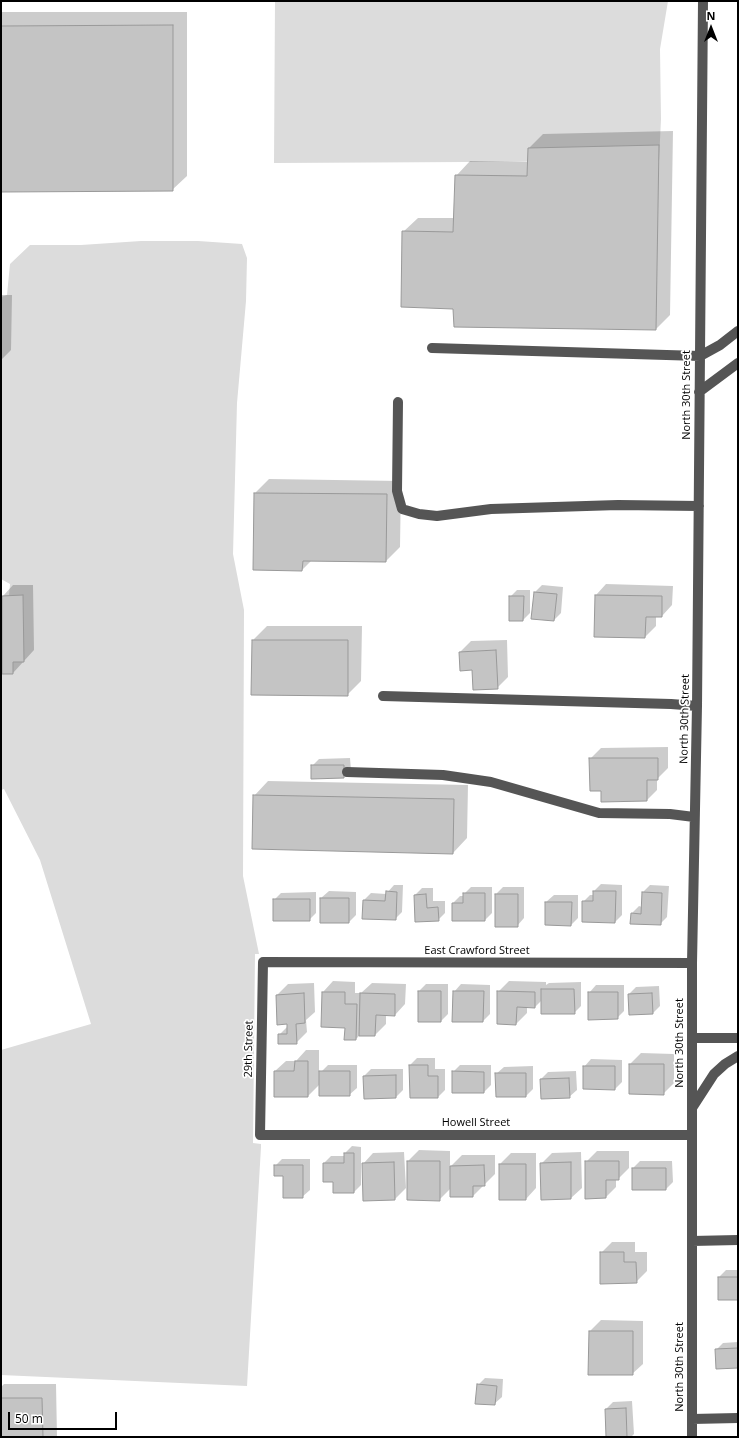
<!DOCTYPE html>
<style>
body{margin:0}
#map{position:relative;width:739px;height:1438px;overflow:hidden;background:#fff;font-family:"Open Sans",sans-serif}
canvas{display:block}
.frame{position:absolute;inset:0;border:2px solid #000;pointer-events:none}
.north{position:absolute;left:691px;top:8px;width:40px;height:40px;-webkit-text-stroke:3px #fff;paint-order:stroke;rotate:0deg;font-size:11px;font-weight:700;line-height:16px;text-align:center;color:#000}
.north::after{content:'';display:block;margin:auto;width:14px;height:18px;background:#000;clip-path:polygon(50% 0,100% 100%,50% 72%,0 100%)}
.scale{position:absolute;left:8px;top:1412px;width:109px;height:18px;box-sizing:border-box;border:2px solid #000;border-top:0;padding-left:5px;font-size:12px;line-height:14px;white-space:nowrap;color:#000;-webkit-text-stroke:3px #fff;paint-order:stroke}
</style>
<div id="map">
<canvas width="739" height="1438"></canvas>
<div class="frame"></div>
<div class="north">N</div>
<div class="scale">50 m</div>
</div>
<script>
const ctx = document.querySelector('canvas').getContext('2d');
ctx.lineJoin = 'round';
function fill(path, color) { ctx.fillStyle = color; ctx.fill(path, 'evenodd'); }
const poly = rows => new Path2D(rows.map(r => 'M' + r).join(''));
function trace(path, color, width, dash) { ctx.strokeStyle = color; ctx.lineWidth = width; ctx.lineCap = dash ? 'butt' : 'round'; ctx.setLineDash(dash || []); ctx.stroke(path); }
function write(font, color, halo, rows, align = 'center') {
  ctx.font = font + ' "Open Sans",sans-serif'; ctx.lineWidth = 3.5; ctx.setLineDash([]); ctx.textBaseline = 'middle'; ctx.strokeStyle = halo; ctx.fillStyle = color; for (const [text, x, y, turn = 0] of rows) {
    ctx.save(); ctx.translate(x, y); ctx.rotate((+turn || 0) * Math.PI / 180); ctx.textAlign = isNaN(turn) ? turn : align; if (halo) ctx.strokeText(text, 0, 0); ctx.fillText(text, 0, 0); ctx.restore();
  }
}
const green = poly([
 [275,1,668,1,660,49,661,119,659,161,274,163],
 [141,241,198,241,242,244,247,258,246,301,237,403,233,554,244,610,243,876,259,954,255,954,253,1143,261,1144,261,1147,247,1386,1,1375,1,1050,91,1024,40,860,4,789,1,790,1,657,4,654,10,584,1,579,1,297,7,295,10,264,30,245,81,245]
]);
const shadow = poly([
 [1,12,187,12,187,176,172,190,1,191],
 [673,131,670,315,656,329,454,308,403,232,418,218,455,218,456,176,470,161,528,162,529,148,543,134],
 [1,295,12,295,11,350,1,360,1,392],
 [269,479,401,481,400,547,386,561,312,560,302,570,255,493],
 [606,584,673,586,672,605,662,616,656,616,656,626,645,637,595,636,596,595],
 [13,585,33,585,34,650,13,673,3,596],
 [542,585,563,587,561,613,554,620,533,618,535,592],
 [517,590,530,590,530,613,523,620,510,597],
 [267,626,362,626,361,681,347,695,253,640],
 [507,640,508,677,497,688,473,669,460,652,471,641],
 [668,747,668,768,657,779,657,790,647,800,602,790,590,759,601,748],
 [350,758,351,770,343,777,312,766,319,759],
 [268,781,468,785,467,838,453,853,254,796],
 [601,884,622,885,622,915,615,922,583,902,590,895,594,895,594,891],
 [394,885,403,885,402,912,395,919,364,900,371,893,386,894],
 [650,885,669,886,667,917,660,924,632,913,639,906,642,907,643,892],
 [471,887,492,887,492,913,485,920,453,903,460,896,464,896,464,894],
 [503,887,524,887,524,918,517,926,496,894],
 [422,888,433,888,433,901,445,901,445,913,438,920,416,921,415,895],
 [329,891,356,892,356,915,349,922,321,898],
 [316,892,316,913,309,920,274,900,281,893],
 [554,895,578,895,578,918,571,925,546,902],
 [333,981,355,982,355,993,361,993,372,983,406,984,405,1004,395,1015,386,1015,386,1024,375,1035,360,1035,356,1039,323,992],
 [509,981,546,982,546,985,549,983,581,982,581,1006,574,1013,542,1000,535,1007,527,1007,527,1013,516,1024,498,1023,498,992],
 [314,983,315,1012,306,1020,307,1032,296,1043,279,1035,288,1026,277,995,288,984],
 [426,984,448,984,448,1014,441,1021,419,991],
 [461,984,490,985,490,1014,483,1021,454,992],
 [596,985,624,985,624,1011,617,1018,589,993],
 [659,986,660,1006,653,1013,629,994,636,987],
 [306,1050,319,1050,319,1074,328,1065,357,1065,357,1088,349,1095,320,1084,308,1096,275,1096,275,1071,286,1061,296,1061],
 [641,1053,674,1054,674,1083,663,1094,630,1064],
 [417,1058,435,1058,435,1069,445,1069,445,1090,438,1097,410,1065],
 [591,1059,622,1060,622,1082,615,1089,584,1067],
 [460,1065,491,1065,491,1085,484,1092,453,1072],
 [533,1066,533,1089,526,1096,496,1074,504,1067],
 [371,1069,403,1069,403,1090,396,1097,365,1098,364,1076],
 [576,1071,577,1090,569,1097,541,1079,548,1072],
 [352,1146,361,1147,361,1185,354,1192,334,1182,324,1163,331,1156,345,1156,345,1153],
 [419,1150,450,1151,450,1167,462,1155,495,1155,495,1174,473,1196,451,1188,439,1200,408,1161],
 [597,1151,629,1151,629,1168,618,1179,616,1179,616,1187,606,1197,586,1162],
 [404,1152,406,1188,395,1199,363,1164,373,1153],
 [581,1152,582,1188,571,1198,541,1164,552,1153],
 [511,1153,536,1153,536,1188,526,1199,500,1164],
 [282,1159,310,1159,310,1190,302,1197,275,1166],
 [640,1161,672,1161,673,1182,666,1189,633,1168],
 [612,1242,635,1242,635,1252,647,1252,647,1271,636,1282,601,1253],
 [726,1270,738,1270,738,1299,719,1277],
 [601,1320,643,1321,643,1364,632,1374,589,1374,590,1331],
 [738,1342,738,1367,716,1350,723,1343],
 [485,1378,503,1379,502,1397,494,1404,478,1385],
 [4,1384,56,1384,57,1437,1,1437,1,1387],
 [632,1401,634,1434,631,1437,607,1437,606,1409,613,1402]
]);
const building = poly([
 [173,25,173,191,1,192,1,26,173,25],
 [659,145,656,330,454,327,453,309,401,307,402,231,453,232,455,175,527,176,528,148,659,145],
 [254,493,387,494,386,562,303,561,302,571,253,570,254,493],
 [534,592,557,594,554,621,531,619,534,592],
 [23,595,24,662,13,662,13,674,2,674,2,596,23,595],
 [595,595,662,596,662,617,646,617,645,638,594,637,595,595],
 [509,596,524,596,523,621,509,621,509,596],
 [252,640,348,640,348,696,251,695,252,640],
 [496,650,498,689,473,690,472,670,460,671,459,652,496,650],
 [589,758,658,758,658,780,647,780,647,801,601,802,601,791,590,791,589,758],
 [311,765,344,765,344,778,311,779,311,765],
 [253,795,454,799,453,854,252,849,253,795],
 [386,891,397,892,396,920,362,919,363,900,385,901,386,891],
 [593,891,616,891,615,923,582,922,582,901,593,901,593,891],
 [642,892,662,893,661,925,630,924,631,913,641,914,642,892],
 [463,893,485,893,485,921,452,921,452,903,463,903,463,893],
 [426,894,427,908,438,907,439,921,415,922,414,895,426,894],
 [495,894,518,894,518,927,495,927,495,894],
 [320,898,349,898,349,923,320,923,320,898],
 [273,899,310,899,310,921,273,921,273,899],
 [545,902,572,902,571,926,545,925,545,902],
 [541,989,574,989,575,1014,541,1014,541,989],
 [418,991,441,991,441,1022,418,1022,418,991],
 [453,991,484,991,483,1022,452,1022,453,991],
 [497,991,535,992,535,1008,517,1007,516,1025,497,1024,497,991],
 [322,992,345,992,345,1004,357,1004,356,1040,344,1040,345,1028,321,1027,322,992],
 [588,992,618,992,618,1019,588,1020,588,992],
 [304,993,305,1023,296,1024,297,1044,278,1044,278,1034,287,1034,287,1024,277,1025,276,995,304,993],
 [360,993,395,994,395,1016,376,1015,375,1036,359,1036,360,993],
 [652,993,653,1014,629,1015,628,994,652,993],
 [295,1061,308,1061,308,1097,274,1097,274,1071,294,1071,295,1061],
 [629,1064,664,1064,664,1095,629,1094,629,1064],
 [409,1065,428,1065,428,1076,438,1076,438,1098,410,1098,409,1065],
 [583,1066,615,1066,615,1090,583,1089,583,1066],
 [319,1071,350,1071,350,1096,319,1096,319,1071],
 [452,1071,484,1072,484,1093,452,1093,452,1071],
 [495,1073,526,1073,526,1097,496,1097,495,1073],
 [396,1075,396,1098,364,1099,363,1076,396,1075],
 [569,1078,570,1098,541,1099,540,1079,569,1078],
 [344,1153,354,1153,354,1193,333,1193,333,1182,323,1182,323,1163,344,1163,344,1153],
 [407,1161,440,1161,440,1201,407,1200,407,1161],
 [585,1161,619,1161,619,1180,606,1180,606,1198,585,1199,585,1161],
 [394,1162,395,1200,363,1201,362,1163,394,1162],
 [571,1162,571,1199,541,1200,540,1163,571,1162],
 [499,1164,526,1164,526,1200,499,1200,499,1164],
 [274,1165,303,1165,303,1198,283,1198,283,1176,274,1176,274,1165],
 [484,1165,485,1186,473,1186,473,1197,450,1197,450,1166,484,1165],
 [632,1168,666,1168,666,1190,632,1190,632,1168],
 [600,1252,624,1252,624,1262,636,1262,637,1283,600,1284,600,1252],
 [718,1277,738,1277,738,1300,718,1300,718,1277],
 [589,1331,633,1331,633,1375,588,1375,589,1331],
 [738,1348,738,1368,716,1369,715,1349,738,1348],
 [477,1384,497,1386,495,1405,475,1404,477,1384],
 [1,1398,42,1398,43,1437,1,1437,1,1398],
 [626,1408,627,1437,606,1437,605,1409,626,1408]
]);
const minor = poly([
 [432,348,700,356,720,345,738,331],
 [699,392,738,363],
 [398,402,397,491,402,509,419,514,437,516,491,509,618,505,699,506],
 [383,696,671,704,697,706],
 [347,772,443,775,491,782,599,813,670,814,694,817],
 [692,963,263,962,260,1135,692,1135],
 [692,1038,738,1038],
 [692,1108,714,1074,725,1064,738,1056],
 [692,1241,738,1240],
 [692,1419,738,1418],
 [692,1437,692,963,697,706,703,1]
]);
const streetNames = [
 ["North 30th Street",687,395,-90],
 ["North 30th Street",685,719,-89],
 ["East Crawford Street",477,951],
 ["North 30th Street",680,1043,-90],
 ["29th Street",249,1049,-89],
 ["Howell Street",476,1123],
 ["North 30th Street",680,1367,-90]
];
fill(green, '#dcdcdc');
fill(shadow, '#0003');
fill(building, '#c4c4c4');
trace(building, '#999', 1);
trace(minor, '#555', 10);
write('11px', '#000', '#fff', streetNames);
</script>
